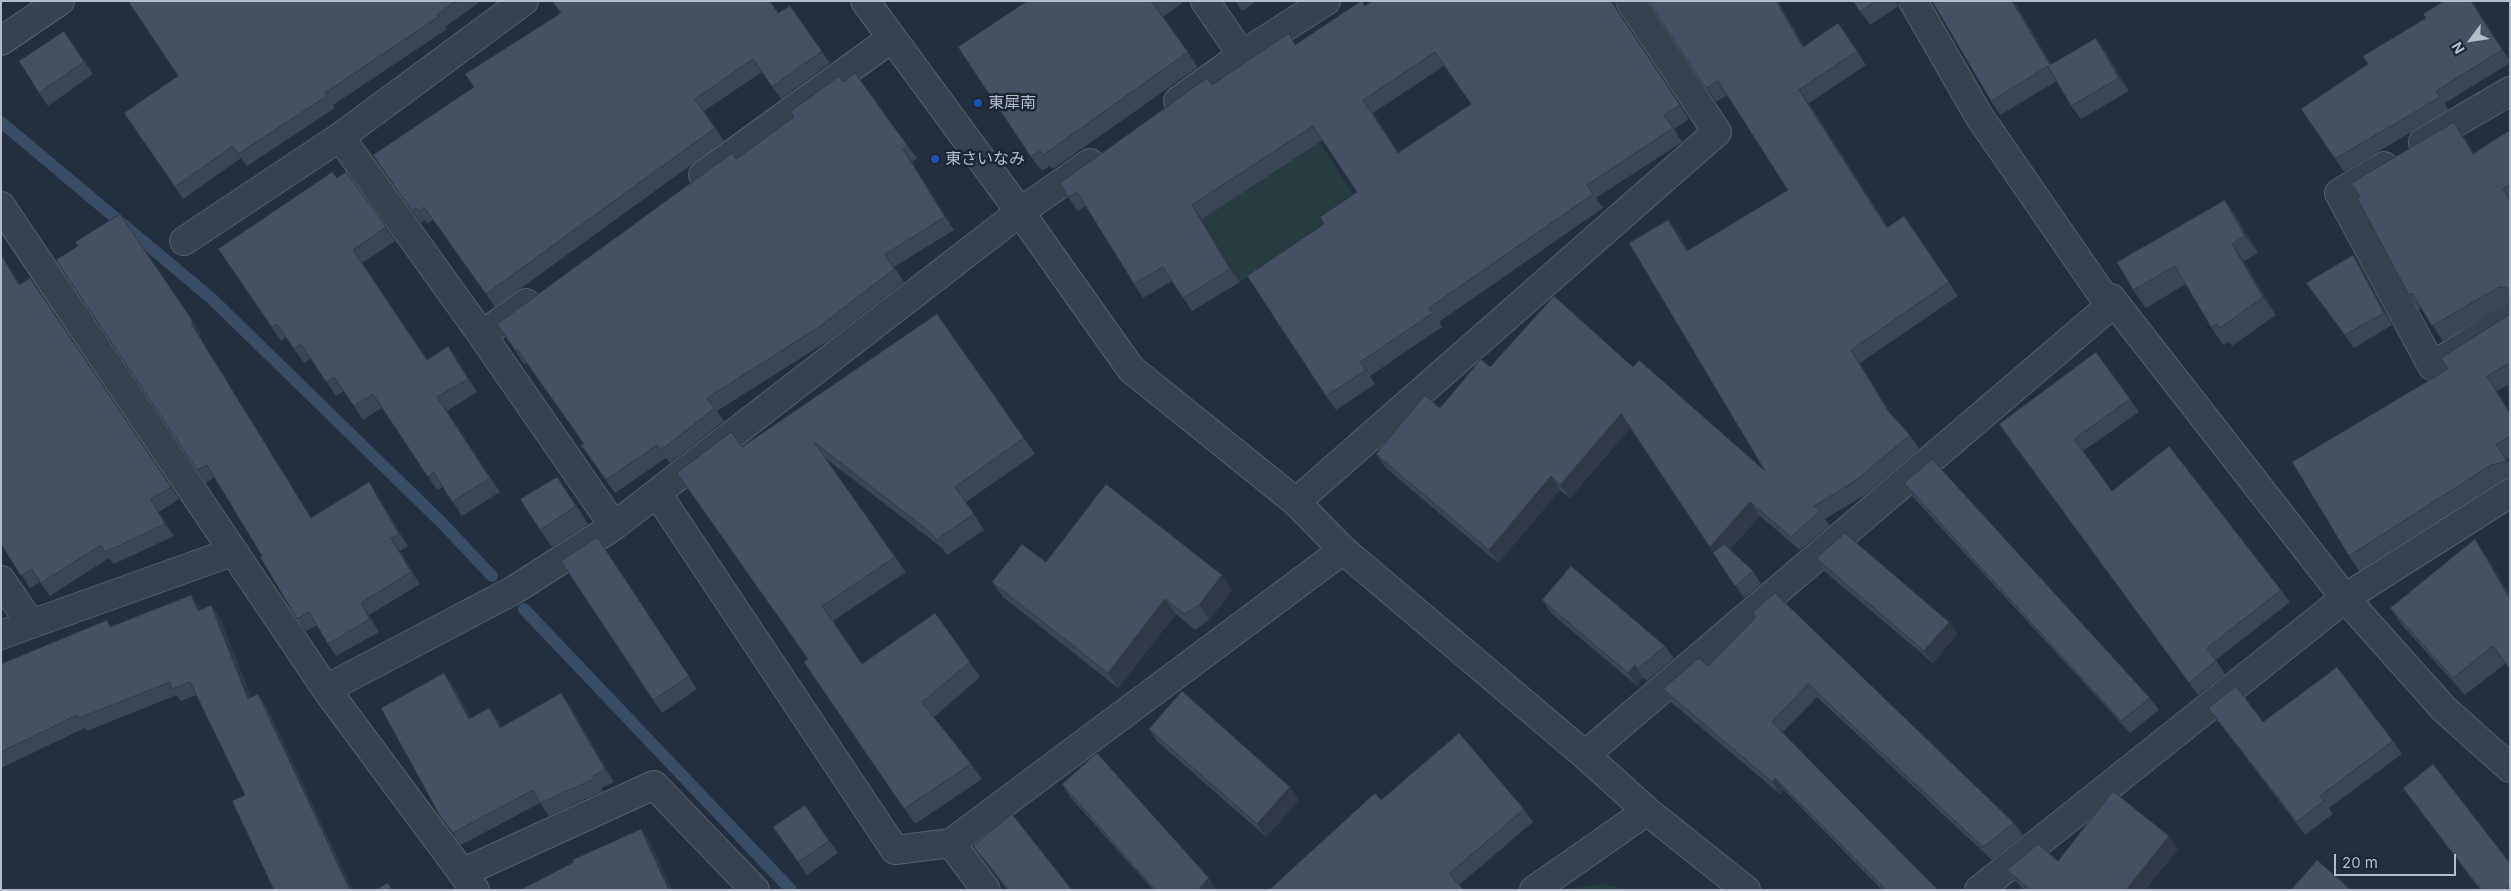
<!DOCTYPE html>
<meta charset="utf-8">
<style>
body{margin:0}
#map{position:relative;width:2511px;height:891px;overflow:hidden;background:#242f3e;font-family:Inter,sans-serif}
canvas{display:block}
.frame{position:absolute;inset:0;border:2px solid #b4bcc9;pointer-events:none}
.north{position:absolute;left:2446px;top:15px;width:50px;height:50px;-webkit-text-stroke:4px #1d2633;paint-order:stroke;rotate:239deg;font-size:14px;font-weight:700;line-height:20px;text-align:center;color:#b4bcc9}
.north::after{content:'';display:block;margin:auto;width:18px;height:22px;background:#b4bcc9;clip-path:polygon(50% 0,100% 100%,50% 72%,0 100%)}
.scale{position:absolute;left:2334px;top:854px;width:122px;height:22px;box-sizing:border-box;border:2px solid #b4bcc9;border-top:0;padding-left:6px;font-size:15px;line-height:18px;white-space:nowrap;color:#b4bcc9;-webkit-text-stroke:4px #1d2633;paint-order:stroke}
</style>
<div id="map">
<canvas width="2511" height="891"></canvas>
<div class="frame"></div>
<div class="north">N</div>
<div class="scale">20 m</div>
</div>
<script>
const ctx = document.querySelector('canvas').getContext('2d');
ctx.lineJoin = 'round';
function fill(path, color) { ctx.fillStyle = color; ctx.fill(path, 'evenodd'); }
const poly = rows => new Path2D(rows.map(r => 'M' + r).join(''));
function trace(path, color, width, dash) { ctx.strokeStyle = color; ctx.lineWidth = width; ctx.lineCap = dash ? 'butt' : 'round'; ctx.setLineDash(dash || []); ctx.stroke(path); }
function write(font, color, halo, rows, align = 'center') {
  ctx.font = font + ' Inter,"Noto Sans JP",sans-serif'; ctx.lineWidth = 5; ctx.setLineDash([]); ctx.textBaseline = 'middle'; ctx.strokeStyle = halo; ctx.fillStyle = color; for (const [text, x, y, turn = 0] of rows) {
    ctx.save(); ctx.translate(x, y); ctx.rotate((+turn || 0) * Math.PI / 180); ctx.textAlign = isNaN(turn) ? turn : align; if (halo) ctx.strokeText(text, 0, 0); ctx.fillText(text, 0, 0); ctx.restore();
  }
}
const green = poly([
 [1290,96,1357,200,1240,282,1206,225,1190,234],
 [1602,884,1630,890,1572,890,1575,888]
]);
const stream = poly([
 [1,122,212,299,442,523,492,576],
 [524,609,791,890]
]);
const minor = poly([
 [865,1,1020,212,1131,369,1296,502,1343,550,1585,755,1647,811,1746,890],
 [1205,1,1242,55],
 [1913,1,1979,116,2110,306],
 [1,41,60,1],
 [1178,101,1242,55,1326,1],
 [340,137,482,335,614,526],
 [2423,142,2510,91],
 [2384,166,2339,193,2432,366,2510,317],
 [703,175,892,38],
 [1,206,326,689,475,890],
 [184,241,340,137,524,1],
 [482,335,526,303],
 [657,493,895,850,951,843,1343,550],
 [1296,502,1717,132,1630,1],
 [1,580,31,624,1,635],
 [31,624,232,552],
 [326,689,514,590,614,526,1020,212,1090,163],
 [1585,755,2110,306,2111,298,2345,598,2444,709,2510,768],
 [951,843,986,890],
 [462,873,654,785,755,890],
 [1534,890,1647,811],
 [1979,890,2345,598,2510,493]
]);
const wall = poly([
 [128,1,481,1,445,27,447,29,333,105,335,108,247,166,241,158,183,199,124,113,178,76],
 [1027,1,1185,1,1163,17,1198,67,1053,169,1050,166,1042,171,1031,157],
 [1235,1,1257,1,1242,11],
 [1648,1,1782,1,1779,3,1804,46,1848,37,1866,65,1809,103,1888,227,1904,216,1958,296,1860,363,1892,416,1910,435,1919,449,1865,495,1825,519,1830,525,1800,550,1760,516,1730,549,1753,571,1761,584,1744,598,1630,428,1570,498,1560,490,1498,563,1386,468,1376,454,1440,408,1490,367,1633,367,1765,471,1668,220,1678,233,1688,250,1788,190,1727,95,1716,102],
 [1853,1,1899,1,1899,6,1870,25],
 [1932,1,2014,1,2051,64,2106,52,2129,91,2081,119,2071,106,2057,81,2000,115,1991,101],
 [2472,1,2510,61,2510,63,2445,103,2448,110,2344,172,2301,109,2368,64,2426,18],
 [1614,2,1617,10,1689,119,1674,129,1682,142,1596,198,1603,208,1439,322,1442,327,1370,376,1375,384,1336,410,1326,396,1324,224,1357,192,1323,140,1202,219,1240,282,1192,311,1172,281,1143,298,1134,284,1086,206,1078,211,1068,197,1212,85,1296,44,1365,6],
 [1444,66,1471,104,1399,153,1373,113],
 [790,6,830,63,781,99,762,72,704,111,724,141,495,307,433,220,427,224,425,220,421,223,373,155,474,87,561,13,779,13],
 [73,44,93,74,48,106,39,93],
 [843,82,907,145,917,158,912,162,954,230,894,267,904,282,828,341,717,411,724,421,670,463,666,458,615,493,581,445,584,444,526,362,524,364,497,324,736,159],
 [2510,130,2510,302,2443,341,2421,308,2419,309,2409,295,2464,137,2474,153],
 [346,172,395,241,362,263,427,360,448,346,458,360,477,392,447,411,500,492,462,516,443,487,437,490,382,408,363,420,344,391,336,396,311,358,304,363,286,337,281,341,218,249],
 [2237,217,2258,253,2244,261,2276,315,2232,346,2229,342,2223,345,2211,327,2186,284,2146,308,2133,290],
 [78,246,200,332,200,337,311,518,369,482,377,495,408,546,400,551,420,584,369,615,379,632,336,656,328,644,317,625,306,631,297,619,262,556,214,477,206,483,197,470],
 [1,254,20,284,39,290,179,499,159,512,174,536,114,564,109,558,50,596,40,582,30,588,1,544],
 [2353,255,2361,268,2392,325,2354,348,2306,283],
 [937,314,1035,454,966,502,984,530,947,555,942,548,824,457,906,572,833,621,862,664,935,613,980,677,934,717,971,764,982,779,915,824,804,662,808,659,742,447],
 [2510,314,2510,384,2497,391,2510,412,2510,457,2506,459,2510,464,2510,478,2502,480,2359,571,2349,556,2448,369],
 [2096,352,2139,412,2083,451,2112,491,2281,590,2290,602,2216,660,2225,674,2198,695,2008,437],
 [1904,483,2150,698,2159,710,2130,733,1912,496],
 [569,494,588,524,552,547,540,530],
 [597,537,697,689,662,713,653,700],
 [2487,557,2506,663,2465,695,2402,625,2390,608],
 [1816,558,1949,622,1957,634,1933,663,1824,571],
 [1046,562,1232,590,1209,620,1195,630,1176,614,1118,688,1003,597,992,582],
 [1542,600,1665,646,1674,658,1647,681,1643,678,1637,686,1551,613],
 [211,605,220,618,251,697,258,694,267,707,245,795,196,695,181,701,177,695,87,731,85,728,1,768,1,664,107,620,111,626,200,607,201,610],
 [1756,617,2014,823,2023,835,1992,860,1817,697,1782,733,1938,890,1882,890,1784,790,1780,794,1671,702,1663,689,1708,666],
 [444,673,453,686,471,718,498,720,502,727,561,693,570,706,614,782,602,788,603,791,549,816,540,803,461,845,440,816],
 [2208,708,2263,722,2393,741,2402,754,2329,808,2333,814,2305,835],
 [1149,729,1299,800,1266,837,1157,741],
 [1062,784,1217,890,1153,890,1070,797],
 [2403,788,2510,863,2510,890,2480,890],
 [1381,800,1524,809,1533,822,1459,885],
 [805,805,838,853,807,875,798,862],
 [973,846,1072,890,1007,890,982,858],
 [2178,849,2145,890,2024,890,2016,882,2007,870,2058,861]
]);
const shadedWall = poly([
 [1611,1,1615,1,1617,10,1689,119],
 [1776,1,1777,1,1813,60,1803,47],
 [1895,1,1899,1,1899,6],
 [2012,1,2014,1,2059,79,2050,65],
 [2471,1,2472,1,2510,61,2502,50],
 [2096,38,2106,52,2129,91,2119,78],
 [1799,90,1809,103,1897,241,1887,228],
 [2454,122,2464,137,2483,169,2473,154],
 [903,149,912,162,954,230,945,217],
 [2225,200,2237,217,2258,253,2245,236],
 [1192,205,1202,219,1240,282,1230,269],
 [120,214,200,332,200,337,319,530,311,518],
 [1668,220,1678,233,1697,265,1687,251],
 [2232,244,2244,261,2276,315,2263,297],
 [1,254,28,297,19,285,1,255],
 [2353,255,2361,268,2392,325,2384,313],
 [448,346,458,360,477,392,468,379],
 [1851,350,1860,363,1897,425,1888,411],
 [2487,376,2497,391,2510,412,2510,414],
 [437,397,447,411,500,492,490,478],
 [1621,414,1631,427,1570,498,1560,485],
 [1551,476,1560,490,1498,563,1489,550],
 [557,477,569,494,588,524,576,506],
 [369,482,377,495,408,546,399,534],
 [151,499,159,512,174,536,165,524],
 [1750,502,1760,516,1719,561,1710,547],
 [391,538,400,551,420,584,411,572],
 [2475,539,2487,557,2510,595,2510,599],
 [1222,575,1232,590,1209,620,1199,605],
 [191,595,200,607,207,623,198,611],
 [1165,599,1176,614,1118,688,1108,673],
 [361,603,369,615,379,632,370,619],
 [211,605,220,618,257,711,248,699],
 [1949,622,1957,634,1933,663,1924,651],
 [1635,665,1643,678,1637,686,1628,673],
 [444,673,453,686,478,731,469,719],
 [561,693,570,706,614,782,605,769],
 [258,694,267,707,353,890,350,890],
 [489,708,498,720,509,741,500,728],
 [1775,778,1784,790,1780,794,1772,782],
 [1290,787,1299,800,1266,837,1257,824],
 [641,829,650,841,672,890,669,890],
 [2169,836,2178,849,2145,890,2126,890],
 [1209,878,1217,890,1198,890]
]);
const building = poly([
 [128,1,456,1,437,15,438,17,325,93,327,96,238,154,233,146,175,187,124,113,178,76,128,1],
 [552,1,770,1,778,13,790,6,822,51,772,87,753,59,695,99,715,128,486,294,424,207,419,211,416,208,412,211,373,155,474,87,465,74,561,13,552,1],
 [1027,1,1154,1,1152,2,1188,52,1043,155,1040,151,1031,157,958,47,1027,1],
 [1361,1,1362,1,1365,6,1372,1,1611,1,1680,105,1664,115,1673,128,1587,185,1593,194,1429,308,1433,313,1360,362,1366,370,1326,396,1247,276,1324,224,1320,217,1357,192,1313,126,1192,205,1230,269,1183,298,1163,267,1134,284,1077,192,1068,197,1060,183,1207,78,1212,85,1289,33,1295,45,1361,1],
 [1435,52,1471,104,1398,153,1363,100,1435,52],
 [1648,1,1776,1,1803,47,1838,23,1857,51,1799,90,1887,228,1904,216,1949,282,1851,350,1888,411,1910,435,1855,481,1814,506,1820,511,1791,537,1750,502,1710,547,1621,414,1560,485,1551,476,1489,550,1376,454,1425,395,1440,408,1481,359,1490,367,1554,296,1633,367,1639,360,1765,471,1629,243,1668,220,1687,251,1788,190,1718,81,1706,88,1648,1],
 [1853,1,1876,1,1860,12,1853,1],
 [1932,1,2012,1,2050,65,2096,38,2119,78,2071,106,2048,66,1991,101,1932,1],
 [2444,1,2471,1,2502,50,2436,91,2440,97,2335,159,2301,109,2368,64,2363,56,2426,18,2423,14,2444,1],
 [64,31,84,62,39,93,19,61,64,31],
 [855,73,907,145,903,149,945,217,885,254,894,269,819,327,707,398,715,408,661,450,657,445,606,480,581,445,584,444,517,349,515,350,497,324,732,153,736,159,794,117,790,112,839,76,843,82,855,73],
 [2454,122,2473,154,2510,130,2510,184,2503,189,2510,201,2510,291,2507,288,2499,287,2432,326,2412,293,2409,295,2357,198,2360,196,2351,183,2454,122],
 [332,172,337,178,346,172,386,227,353,250,427,360,448,346,468,379,437,397,490,478,452,502,434,472,428,477,373,394,354,406,334,377,326,382,301,344,294,349,277,324,272,327,218,249,332,172],
 [2225,200,2245,236,2232,244,2263,297,2220,328,2217,324,2211,327,2175,266,2133,290,2117,262,2225,200],
 [120,214,192,320,192,325,311,518,369,482,399,534,391,538,411,572,361,603,370,619,328,644,309,612,297,619,260,557,262,556,207,465,197,470,56,260,78,246,75,242,120,214],
 [1,255,19,285,30,278,171,487,151,499,165,524,105,552,101,545,41,583,32,569,21,576,1,544,1,255],
 [2353,255,2384,313,2345,335,2306,283,2353,255],
 [937,314,1024,438,955,487,974,514,936,540,931,533,814,442,895,557,822,606,862,664,935,613,970,662,922,702,971,764,904,809,804,662,808,659,677,473,731,432,742,447,937,314],
 [2510,314,2510,363,2487,376,2510,414,2510,436,2496,444,2507,461,2491,465,2349,556,2292,462,2448,369,2441,358,2510,314],
 [2096,352,2130,399,2074,439,2112,491,2169,446,2281,590,2207,648,2216,661,2189,683,1999,424,2096,352],
 [1932,459,2150,698,2121,721,1904,483,1932,459],
 [557,477,576,506,540,530,520,499,557,477],
 [1106,484,1222,575,1199,605,1185,614,1165,599,1108,673,992,582,1022,544,1046,562,1106,484],
 [1845,533,1949,622,1924,651,1816,558,1845,533],
 [597,537,689,676,653,700,561,561,597,537],
 [2475,539,2510,599,2510,669,2493,646,2453,678,2390,608,2475,539],
 [1724,544,1753,571,1735,586,1713,553,1724,544],
 [1571,566,1665,646,1638,669,1635,665,1628,673,1542,600,1571,566],
 [1775,593,2014,823,1983,847,1808,684,1772,722,1938,890,1886,890,1775,778,1772,782,1663,689,1699,658,1708,666,1756,617,1753,612,1775,593],
 [191,595,198,611,211,605,248,699,258,694,350,890,274,890,232,801,245,795,190,682,172,689,170,682,79,718,77,715,1,752,1,664,107,620,110,627,191,595],
 [2337,667,2393,741,2320,796,2324,801,2297,822,2208,708,2236,686,2263,722,2337,667],
 [444,673,469,719,489,708,500,728,561,693,605,769,593,776,594,779,540,803,533,790,453,833,440,816,381,708,444,673],
 [1182,691,1290,787,1257,824,1149,729,1182,691],
 [1459,733,1524,809,1449,874,1464,890,1269,890,1375,793,1381,800,1459,733],
 [1097,753,1209,878,1198,890,1155,890,1062,784,1097,753],
 [2433,764,2510,863,2510,886,2505,890,2481,890,2403,788,2433,764],
 [2113,791,2169,836,2126,890,2030,890,2007,870,2038,844,2058,861,2113,791],
 [805,805,829,841,798,862,773,827,805,805],
 [1012,814,1072,890,1009,890,973,846,1012,814],
 [641,829,669,890,520,890,574,862,572,860,641,829],
 [2317,860,2351,890,2291,890,2317,860],
 [388,883,392,890,375,890,388,883]
]);
const markers = [
 [978,103,5,"#1a4fb4"],
 [935,159,5,"#1a4fb4"]
];
const poiNames = [
 ["東犀南",988,103],
 ["東さいなみ",945,159]
];
fill(green, '#263c3f');
trace(stream, '#394c67', 12);
trace(minor, '#565f6c', 30);
trace(minor, '#38414e', 28);
fill(wall, '#3b4654');
fill(shadedWall, '#303945');
fill(building, '#455162');
trace(building, '#303945', 1);
for (const [x, y, r, color] of markers) { const dot = new Path2D(); dot.arc(x, y, r, 0, 2 * Math.PI); ctx.fillStyle = color; ctx.fill(dot); trace(dot, '#1d2633', 2); }
write('16px', '#b4bcc9', '#1d2633', poiNames, 'left');
</script>
